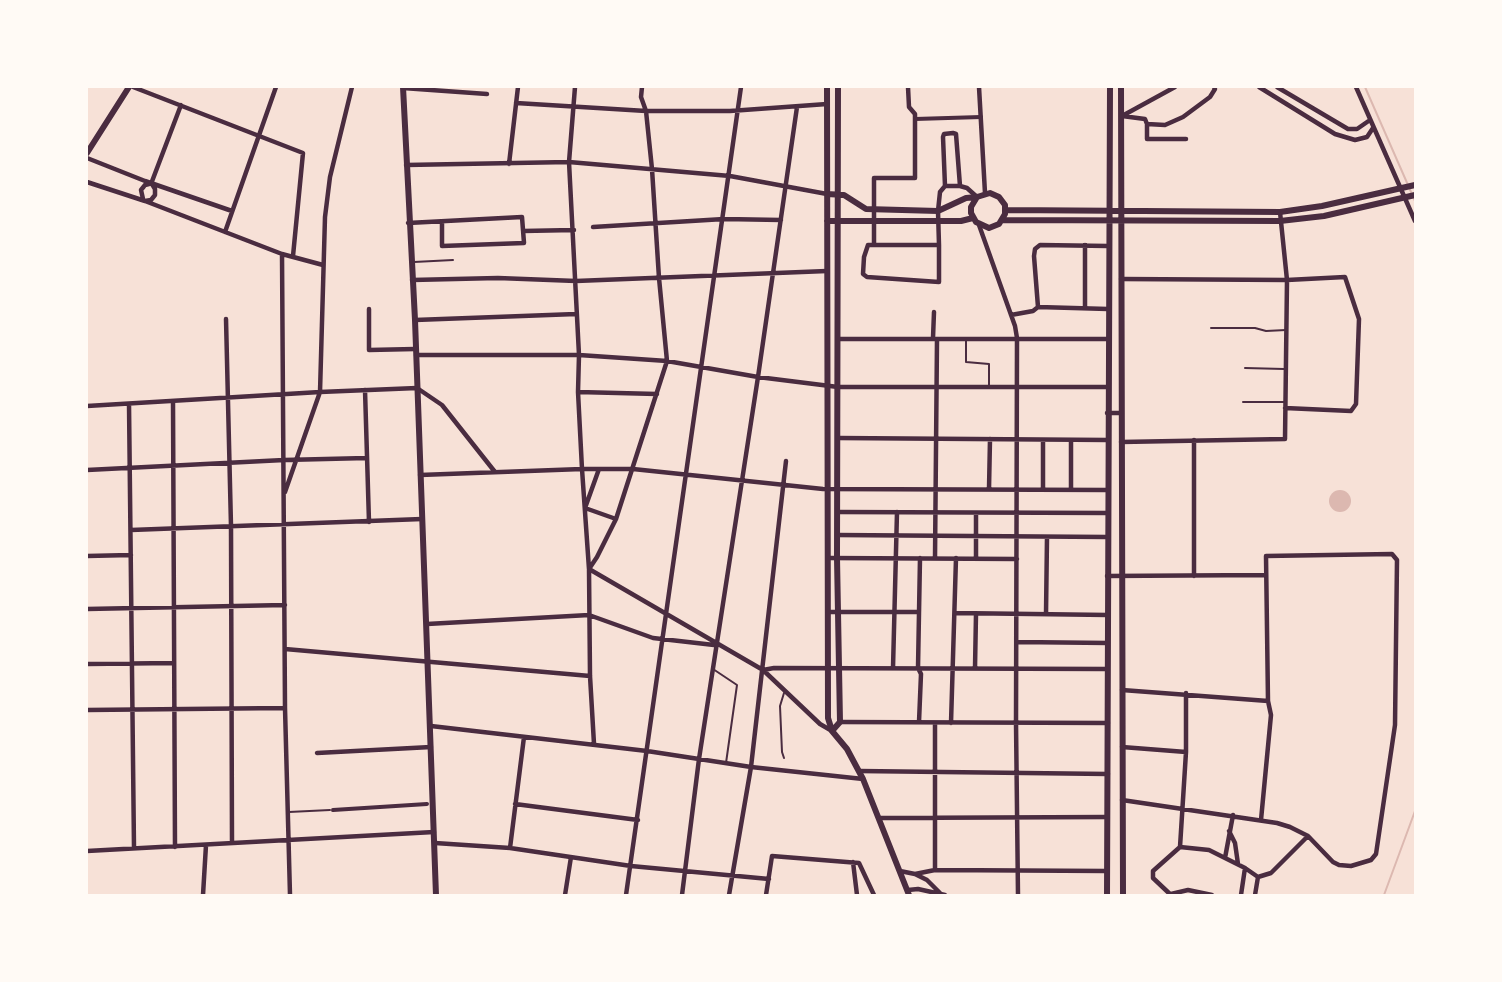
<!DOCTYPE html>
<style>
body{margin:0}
#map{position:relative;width:1502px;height:982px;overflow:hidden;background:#f7e1d7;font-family:"PT Sans Narrow",sans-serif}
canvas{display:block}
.frame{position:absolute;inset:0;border:88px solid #fffaf5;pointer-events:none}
</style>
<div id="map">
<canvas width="1502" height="982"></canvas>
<div class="frame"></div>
</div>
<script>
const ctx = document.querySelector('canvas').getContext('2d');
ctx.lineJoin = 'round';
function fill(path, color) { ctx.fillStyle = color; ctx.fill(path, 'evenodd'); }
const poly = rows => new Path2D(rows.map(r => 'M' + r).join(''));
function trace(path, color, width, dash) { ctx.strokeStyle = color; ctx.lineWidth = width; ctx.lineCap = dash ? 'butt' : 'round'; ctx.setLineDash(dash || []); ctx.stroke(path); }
const water = poly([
 '1329 501a11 11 0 1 1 22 0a11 11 0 1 1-22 0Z'
]);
const stream = poly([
 [1365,87,1415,201],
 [1384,895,1415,811]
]);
const service = poly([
 [414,262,453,260],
 [1211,328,1255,328,1266,331,1286,330],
 [966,340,966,362,989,364,989,387],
 [1245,368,1284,369],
 [1243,402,1285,402],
 [713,669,737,685,726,763],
 [784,758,782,752,780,706,784,693],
 [289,812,330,810]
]);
const pedestrian = poly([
 [915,119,981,117],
 [333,810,427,804]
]);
const minor = poly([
 [133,87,303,153,293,256],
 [575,87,569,162,579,355,578,392,582,469,589,569,590,676,594,744],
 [642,87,641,97,646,111,652,169,659,278,667,361,616,519,597,557,589,569,763,670,820,724,832,731],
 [979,87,985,193],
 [1259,87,1335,134,1355,140,1367,137,1373,128],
 [1277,87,1348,129,1357,129,1370,120],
 [1356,87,1415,221],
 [403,88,487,94],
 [516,103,646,111,730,111,827,104],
 [1122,116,1145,119,1147,124,1165,125,1183,117,1210,97,1215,89,1214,87],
 [1122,116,1175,87],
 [1147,124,1147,139,1186,139],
 [87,158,145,181,232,211],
 [509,164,518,87],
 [406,165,569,162,730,176,827,194],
 [87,182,145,201,282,254,323,265],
 [151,184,181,105],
 [945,186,943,137,944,134,953,133,956,134,960,186],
 [143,199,141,190,145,185,149,184],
 [145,201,151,200,155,195,155,189,152,184],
 [408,223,522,217,524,243,442,246,442,222],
 [979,225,1015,326,1017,338,1016,723,1018,895],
 [593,227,724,219,781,220],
 [523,231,574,230],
 [225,232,276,87],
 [868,245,939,245,939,282,867,277,863,274,864,257,868,245],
 [874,245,874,178,915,178,915,114,909,107,908,87],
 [939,245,938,211,940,192,945,186,960,186,967,188,977,197],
 [282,254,285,708,290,895],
 [1121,279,1287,280,1345,277,1359,319,1356,404,1351,411,1285,408],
 [412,280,498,278,576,281,827,271],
 [1085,308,1085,245],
 [369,309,369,350,415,349],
 [1108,309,1038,307,1034,256,1035,249,1040,245,1108,246],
 [1011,315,1033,311,1038,307],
 [226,319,231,526,232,843],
 [415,320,576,314],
 [933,338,934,312],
 [838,339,1108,339],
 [416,355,579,355,667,361,758,377,838,387,1108,387],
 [365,390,369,522],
 [578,392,657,394],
 [173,401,175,847],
 [129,404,134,848],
 [87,406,320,392,417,388,442,405,495,472],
 [1107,413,1121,413],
 [838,438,1108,440],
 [1194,440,1194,576],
 [1121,442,1285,439,1287,280,1280,212],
 [599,469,585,508,616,519],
 [87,470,284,460,367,458],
 [420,475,582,469,633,469,823,489,1108,490],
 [989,489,990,439],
 [1043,490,1043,440],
 [1071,490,1071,440],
 [285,492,320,392,325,217,330,177,352,87],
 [838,512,1108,513],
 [976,513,976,558],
 [131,530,422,519],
 [837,535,1107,537],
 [87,556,131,555],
 [828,558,1017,559],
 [935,558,937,339],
 [1107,576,1266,575],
 [87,609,285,605],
 [828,612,918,612],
 [955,613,1108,615],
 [1046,614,1047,537],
 [427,624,589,615,653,638,714,645],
 [1017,642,1108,643],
 [285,649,590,676],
 [87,664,174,663],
 [893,668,897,512],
 [975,668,976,614],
 [763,670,774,668,1107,669],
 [1122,690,1268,701],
 [87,710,285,708],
 [840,722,1108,723],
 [919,722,921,674,918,668,920,558],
 [951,723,956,558],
 [431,726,647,751,751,767,863,779],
 [1122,747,1186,752],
 [317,753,431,747],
 [859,771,1108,774],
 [1122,800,1277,823,1290,827,1308,836,1333,862,1339,865,1351,866,1371,860,1376,854,1395,725,1397,560,1392,554,1266,556,1268,701,1271,715,1261,820],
 [515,804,638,820],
 [879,818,1107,817],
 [1229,831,1235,843,1238,864],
 [435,843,510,848,631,866,769,879],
 [1180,847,1186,752,1186,693],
 [510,848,524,737],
 [87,851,434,832],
 [1225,858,1233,815],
 [853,862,857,895],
 [935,870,935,723],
 [900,871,915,874,927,880,940,893],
 [915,874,935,870,1106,871],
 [908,890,918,889,945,895],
 [1171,894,1188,890,1212,895],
 [203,895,206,845],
 [565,895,571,857],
 [626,895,741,87],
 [682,895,699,759,758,377,797,107],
 [729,895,751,767,786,461],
 [766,895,772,856,859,863,874,895],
 [1171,895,1153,878,1153,871,1180,847,1209,850,1245,868,1258,877,1271,873,1308,836],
 [1241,895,1245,868],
 [1255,895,1258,877]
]);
const tertiary = poly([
 [403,87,415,320,436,895],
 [827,87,828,718,832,731,847,749,863,779,909,895],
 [1121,87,1123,895],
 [87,153,129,87],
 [827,194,844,195,866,209,938,211,966,198,977,197,990,193,999,197,1005,205,1005,214,999,224,989,228,976,222,971,213,971,207,977,197],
 [1006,210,1280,212,1322,206,1415,185],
 [1003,220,1280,221,1324,216,1415,195],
 [827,221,961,221,973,218],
 [832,731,840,722,837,558,838,87],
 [1107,895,1110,87]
]);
fill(water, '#dcb8b0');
trace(stream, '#dcb8b0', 2);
trace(service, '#4a2c40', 2);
trace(pedestrian, '#4a2c40', 4);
trace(minor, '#4a2c40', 4.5);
trace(tertiary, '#4a2c40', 6);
</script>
